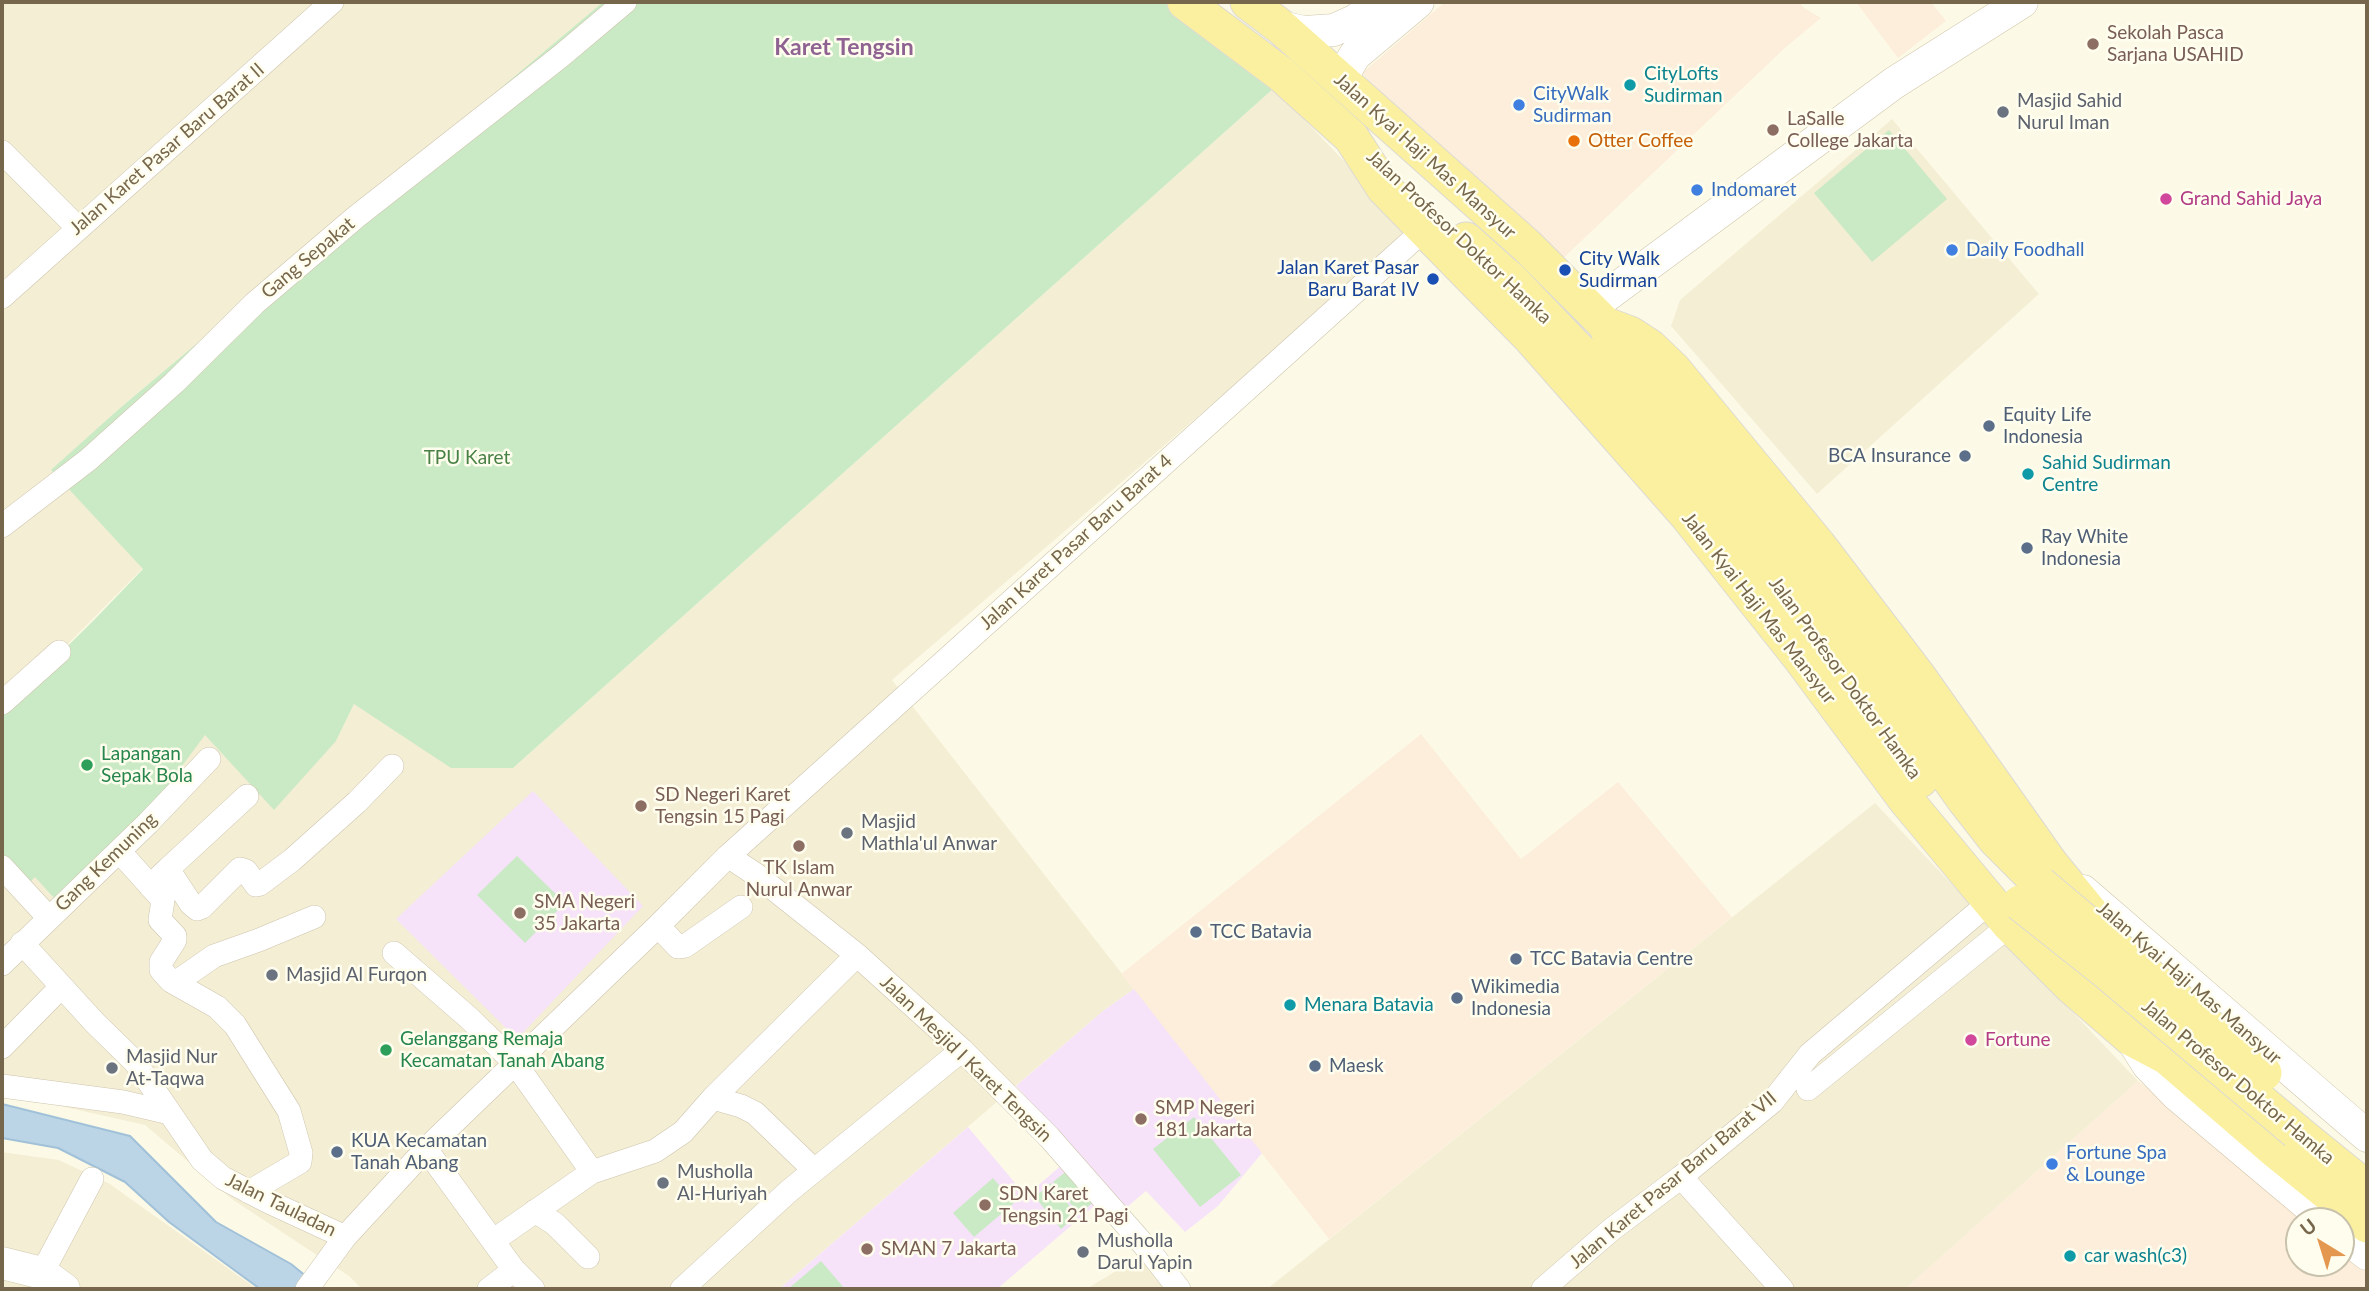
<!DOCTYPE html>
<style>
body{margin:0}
#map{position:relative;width:2369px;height:1291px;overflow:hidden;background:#fcfae7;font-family:Lato,sans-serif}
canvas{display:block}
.frame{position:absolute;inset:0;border:4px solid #76664b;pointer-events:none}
.north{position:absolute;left:2285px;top:1207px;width:70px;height:70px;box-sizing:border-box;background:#fffded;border:2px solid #c8c1ac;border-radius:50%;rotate:322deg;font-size:19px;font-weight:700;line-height:28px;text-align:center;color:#76664b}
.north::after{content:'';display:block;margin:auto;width:24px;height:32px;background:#e4974e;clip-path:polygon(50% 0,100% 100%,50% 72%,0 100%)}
</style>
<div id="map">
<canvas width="2369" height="1291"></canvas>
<div class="frame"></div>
<div class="north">U</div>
</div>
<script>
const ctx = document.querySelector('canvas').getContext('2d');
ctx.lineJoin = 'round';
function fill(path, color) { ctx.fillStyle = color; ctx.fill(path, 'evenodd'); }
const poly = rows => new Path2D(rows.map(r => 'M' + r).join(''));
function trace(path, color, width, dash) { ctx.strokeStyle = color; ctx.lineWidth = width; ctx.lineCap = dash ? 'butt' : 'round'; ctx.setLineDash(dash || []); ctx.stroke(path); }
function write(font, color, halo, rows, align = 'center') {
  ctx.font = font + ' Lato,sans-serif'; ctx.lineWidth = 5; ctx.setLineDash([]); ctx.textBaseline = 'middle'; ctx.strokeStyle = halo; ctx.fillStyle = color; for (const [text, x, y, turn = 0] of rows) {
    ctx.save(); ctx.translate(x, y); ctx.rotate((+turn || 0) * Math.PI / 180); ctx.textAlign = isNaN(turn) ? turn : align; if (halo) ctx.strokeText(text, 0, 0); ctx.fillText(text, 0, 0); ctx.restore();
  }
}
const residential = poly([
 [2,2,603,2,120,408,52,471,143,568,2,711],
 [1274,88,1412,232,892,680,1134,989,1103,1011,779,1289,362,1289,349,1276,233,1200,145,1125,2,1093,2,840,161,800,176,774,205,734,336,741,354,704,513,768],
 [1892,119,2039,294,1817,494,1671,326,1680,300],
 [1875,803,2138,1081,1905,1289,1267,1289],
 [2,1152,59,1160,110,1184,257,1289,2,1289],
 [1141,1256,1166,1289,1086,1289]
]);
const commercial = poly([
 [1445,2,1799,2,1804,8,1821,18,1786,47,1555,266,1362,73],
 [1856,2,1931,2,1946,21,1898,58],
 [1421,734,1521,859,1618,782,1732,917,1329,1239,1121,974],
 [2138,1081,2332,1221,2299,1221,2299,1263,2341,1263,2341,1228,2367,1246,2367,1289,1905,1289]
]);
const education = poly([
 [533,791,643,906,517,1039,396,919],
 [1134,989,1262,1153,1218,1206,1185,1232,1146,1191,1126,1208,1016,1086,1103,1011],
 [968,1127,1026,1196,1065,1162,1099,1202,997,1289,779,1289]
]);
const green = poly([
 [603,2,1188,2,1274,88,513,768,451,768,354,704,336,741,274,810,205,735,176,774,161,800,56,900,35,877,26,886,2,859,2,711,93,621,143,569,51,470,120,408],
 [1889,130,1947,199,1872,262,1814,193],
 [517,856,565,903,525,943,477,895],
 [1194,1117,1241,1175,1200,1207,1153,1149],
 [1069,1169,1095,1201,1079,1214,1053,1182],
 [993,1178,1014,1203,974,1237,953,1213],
 [1051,1183,1077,1215,1061,1229,1035,1197],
 [821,1261,845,1289,788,1289]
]);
const water = poly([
 [2,1104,130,1136,216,1222,291,1264,322,1289,260,1289,169,1222,125,1182,58,1148,2,1138,2,1104]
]);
const street = poly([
 [2,152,78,228],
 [2,297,332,2],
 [2,526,88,460,174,383,255,303,356,217,561,56,625,2],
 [2,703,59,652],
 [119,851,163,900,160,920,175,936,175,940,161,962,161,970,171,981,217,1007,235,1025,289,1111,301,1153,300,1162,249,1192],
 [728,856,755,874,857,955,962,1050,1049,1137,1151,1253,1179,1289],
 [2,867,49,918],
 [168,869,247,796],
 [150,886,168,869,191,904,197,909,202,907,240,869,246,871,256,885,260,884,292,860,357,802,392,766],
 [658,926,678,947,685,946,741,907],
 [22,943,95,1023,135,1062,170,1113],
 [394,953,469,1018,515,1063,592,1172],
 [2,964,148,823,209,759],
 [175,983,214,956,259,940,314,917],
 [2,1047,61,987],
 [2,1086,123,1102,170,1113,202,1160,223,1178,267,1201,345,1237],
 [1808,1089,2010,925],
 [713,1098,741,1106,755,1113,814,1170],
 [426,1149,514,1270,533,1289],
 [1681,1177,1782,1289],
 [535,1211,555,1224,588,1257],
 [494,1240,592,1172,655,1151,683,1132,713,1098,857,955],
 [42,1273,92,1179],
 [307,1289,345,1237,426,1149,658,926,728,856,1425,229],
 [489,1289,514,1270],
 [682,1289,789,1191,962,1050],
 [1543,1289,1611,1230,1681,1177,1772,1102,1810,1054,1990,902]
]);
const secondary = poly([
 [1281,27,1304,32,1334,30,1356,20,1379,2],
 [1340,80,1355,55,1418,2],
 [1590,308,1894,83,2022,2],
 [2083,891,2367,1136],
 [2131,1038,2148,1065,2176,1094,2327,1221],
 [2341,1233,2367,1254],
 [2,1263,42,1273,64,1289]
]);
const primary = poly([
 [1185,2,1281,74,1351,137,1384,188,1530,337,1687,515,1799,656,1906,800,2010,925,2070,985,2131,1038,2167,1057,2276,1151,2367,1225],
 [1248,2,1281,27,1527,246,1606,325,1630,334,1650,347,1673,369,1819,546,1918,676,2050,863,2099,923],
 [1466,240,1512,281,1634,408,1759,560,1837,663,1920,780],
 [1606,325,1613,344,1655,391,1792,558,1964,799,1996,840,2040,884],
 [2297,1132,2367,1189]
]);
const primaryBridge = poly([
 [2040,884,2264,1073],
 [2020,903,2107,972,2297,1132]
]);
const markers = [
 [2093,44,7,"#8d6e63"],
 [1630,85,7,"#0f9aa8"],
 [1519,105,7,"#3f7fe0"],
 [2003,112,7,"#6b7280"],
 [1773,130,7,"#8d6e63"],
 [1574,141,7,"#e8710a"],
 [1697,190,7,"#3f7fe0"],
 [2166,199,7,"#d1479c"],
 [1952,250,7,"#3f7fe0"],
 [1565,270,7,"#1a4fb4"],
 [1433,279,7,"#1a4fb4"],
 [1989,426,7,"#5c6f8a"],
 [1965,456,7,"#5c6f8a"],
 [2028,474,7,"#0f9aa8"],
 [2027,548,7,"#5c6f8a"],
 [87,765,7,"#2e9e5b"],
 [641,806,7,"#8d6e63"],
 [847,833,7,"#6b7280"],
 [799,846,7,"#8d6e63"],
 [520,913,7,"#8d6e63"],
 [1196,932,7,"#5c6f8a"],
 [1516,959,7,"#5c6f8a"],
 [272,975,7,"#6b7280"],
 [1457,998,7,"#5c6f8a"],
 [1290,1005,7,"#0f9aa8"],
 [1971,1040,7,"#d1479c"],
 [386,1050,7,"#2e9e5b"],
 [1315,1066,7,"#5c6f8a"],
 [112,1068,7,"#6b7280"],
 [1141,1119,7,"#8d6e63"],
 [337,1152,7,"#5c6f8a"],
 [2052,1164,7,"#3f7fe0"],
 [663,1183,7,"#6b7280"],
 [985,1205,7,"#8d6e63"],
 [867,1249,7,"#8d6e63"],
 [1083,1252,7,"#6b7280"],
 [2070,1256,7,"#0f9aa8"]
];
const educationNames = [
 ["Sekolah Pasca",2107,33],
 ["Sarjana USAHID",2107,55],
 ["LaSalle",1787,119],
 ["College Jakarta",1787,141],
 ["SD Negeri Karet",655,795],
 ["Tengsin 15 Pagi",655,817],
 ["TK Islam",799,868,"center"],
 ["Nurul Anwar",799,890,"center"],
 ["SMA Negeri",534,902],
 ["35 Jakarta",534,924],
 ["SMP Negeri",1155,1108],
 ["181 Jakarta",1155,1130],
 ["SDN Karet",999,1194],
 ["Tengsin 21 Pagi",999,1216],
 ["SMAN 7 Jakarta",881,1249]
];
const cultureNames = [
 ["CityLofts",1644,74],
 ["Sudirman",1644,96],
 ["Sahid Sudirman",2042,463],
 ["Centre",2042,485],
 ["Menara Batavia",1304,1005],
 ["car wash(c3)",2084,1256]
];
const shopNames = [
 ["CityWalk",1533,94],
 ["Sudirman",1533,116],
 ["Indomaret",1711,190],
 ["Daily Foodhall",1966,250],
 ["Fortune Spa",2066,1153],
 ["& Lounge",2066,1175]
];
const worshipNames = [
 ["Masjid Sahid",2017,101],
 ["Nurul Iman",2017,123],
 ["Masjid",861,822],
 ["Mathla'ul Anwar",861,844],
 ["Masjid Al Furqon",286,975],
 ["Masjid Nur",126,1057],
 ["At-Taqwa",126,1079],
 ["Musholla",677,1172],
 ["Al-Huriyah",677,1194],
 ["Musholla",1097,1241],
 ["Darul Yapin",1097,1263]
];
const foodNames = [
 ["Otter Coffee",1588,141]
];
const streetNames = [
 ["Jalan Karet Pasar Baru Barat II",167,149,-41],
 ["Jalan Kyai Haji Mas Mansyur",1425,156,42],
 ["Jalan Profesor Doktor Hamka",1459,237,43],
 ["Gang Sepakat",308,258,-40],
 ["Jalan Karet Pasar Baru Barat 4",1076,542,-42],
 ["Jalan Kyai Haji Mas Mansyur",1759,608,52],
 ["Jalan Profesor Doktor Hamka",1845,678,54],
 ["Gang Kemuning",106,862,-44],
 ["Jalan Kyai Haji Mas Mansyur",2189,983,41],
 ["Jalan Mesjid I Karet Tengsin",966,1059,44],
 ["Jalan Profesor Doktor Hamka",2238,1082,40],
 ["Jalan Karet Pasar Baru Barat VII",1673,1180,-40],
 ["Jalan Tauladan",281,1205,26]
];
const hotelNames = [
 ["Grand Sahid Jaya",2180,199],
 ["Fortune",1985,1040]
];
const transitNames = [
 ["City Walk",1579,259],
 ["Sudirman",1579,281],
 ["Jalan Karet Pasar",1419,268,"right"],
 ["Baru Barat IV",1419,290,"right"]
];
const serviceNames = [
 ["Equity Life",2003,415],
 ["Indonesia",2003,437],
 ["BCA Insurance",1951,456,"right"],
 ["Ray White",2041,537],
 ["Indonesia",2041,559],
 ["TCC Batavia",1210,932],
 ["TCC Batavia Centre",1530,959],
 ["Wikimedia",1471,987],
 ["Indonesia",1471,1009],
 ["Maesk",1329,1066],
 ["KUA Kecamatan",351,1141],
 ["Tanah Abang",351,1163]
];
const parkNames = [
 ["TPU Karet",467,458]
];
const leisureNames = [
 ["Lapangan",101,754],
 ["Sepak Bola",101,776],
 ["Gelanggang Remaja",400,1039],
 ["Kecamatan Tanah Abang",400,1061]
];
const quarterNames = [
 ["Karet Tengsin",844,48]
];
fill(residential, '#f4eed5');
fill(commercial, '#fceedb');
fill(education, '#f6e3f9');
fill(green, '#caeac5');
fill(water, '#bbd4e6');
trace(water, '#a1c1d8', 2);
trace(street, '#cec5ad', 24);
trace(secondary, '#d1c6aa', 33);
trace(primary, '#dedad4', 37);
trace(street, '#fff', 23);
trace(secondary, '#fff', 32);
trace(primary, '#faf0a0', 35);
trace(primaryBridge, '#dedad4', 37, []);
trace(primaryBridge, '#faf0a0', 35);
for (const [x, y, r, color] of markers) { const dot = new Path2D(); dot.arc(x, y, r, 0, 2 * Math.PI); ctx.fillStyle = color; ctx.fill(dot); trace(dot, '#fffded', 2.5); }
write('19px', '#785e54', '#fffded', educationNames, 'left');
write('19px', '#0d838f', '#fffded', cultureNames, 'left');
write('19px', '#366cbe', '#fffded', shopNames, 'left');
write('19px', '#5b616d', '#fffded', worshipNames, 'left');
write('19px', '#c56008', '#fffded', foodNames, 'left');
write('19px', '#76664b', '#fffded', streetNames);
write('19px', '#b23c85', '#fffded', hotelNames, 'left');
write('19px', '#164399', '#fffded', transitNames, 'left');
write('19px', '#4e5e75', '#fffded', serviceNames, 'left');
write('19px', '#488146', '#fffded', parkNames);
write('19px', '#27864d', '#fffded', leisureNames, 'left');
write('bold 23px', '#8e6392', '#fffded', quarterNames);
</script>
